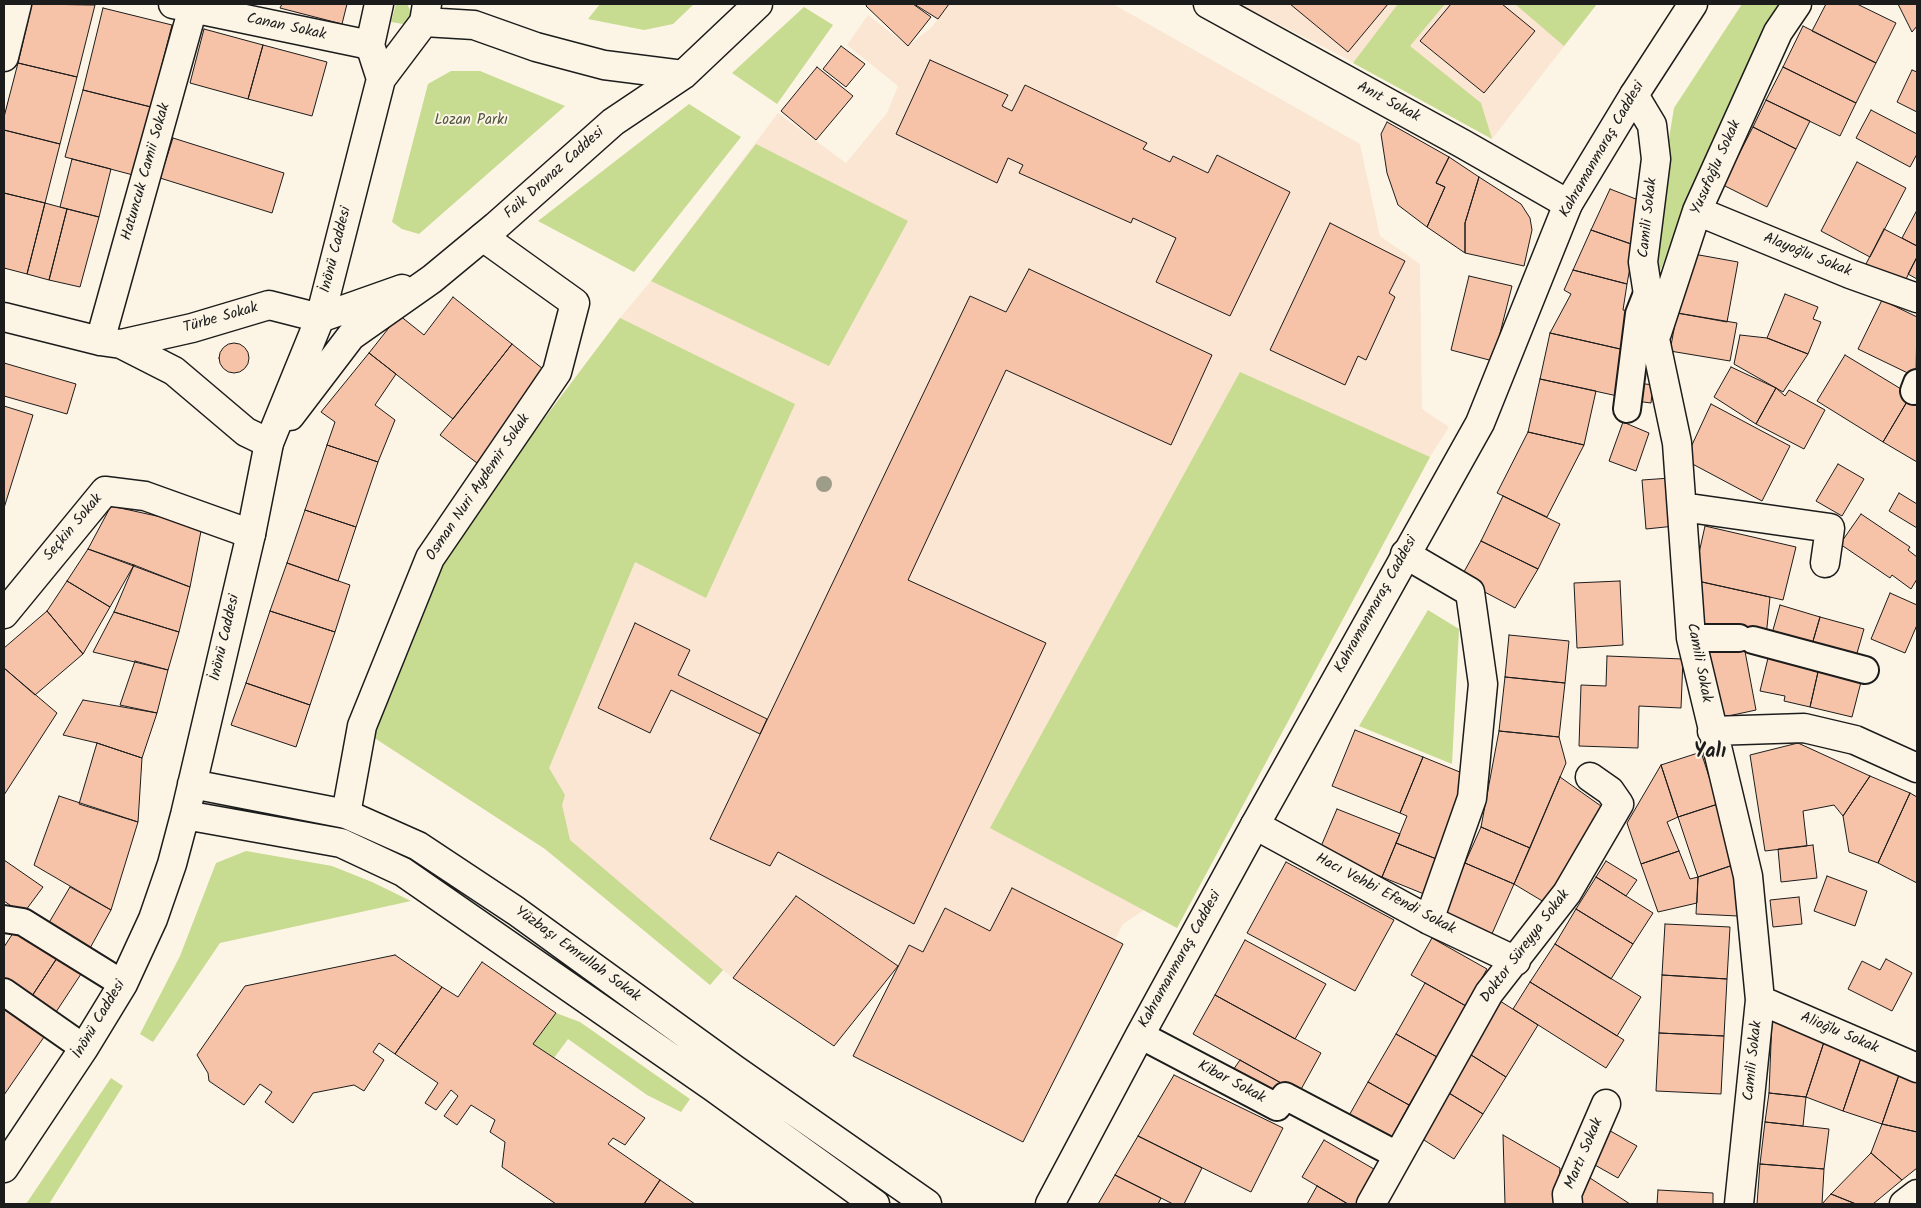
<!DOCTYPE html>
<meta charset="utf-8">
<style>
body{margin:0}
#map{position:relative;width:1921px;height:1208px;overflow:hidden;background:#fcf5e5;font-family:Kalam,sans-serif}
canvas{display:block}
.frame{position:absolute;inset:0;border:5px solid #1c1c1c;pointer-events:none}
</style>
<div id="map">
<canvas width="1921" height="1208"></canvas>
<div class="frame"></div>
</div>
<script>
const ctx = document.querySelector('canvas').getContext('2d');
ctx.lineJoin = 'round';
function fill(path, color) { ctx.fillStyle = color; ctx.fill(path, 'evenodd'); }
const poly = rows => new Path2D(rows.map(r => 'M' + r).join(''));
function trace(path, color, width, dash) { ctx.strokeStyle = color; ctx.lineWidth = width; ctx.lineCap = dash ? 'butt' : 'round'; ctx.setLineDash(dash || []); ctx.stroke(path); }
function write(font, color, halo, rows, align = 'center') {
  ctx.font = font + ' Kalam,sans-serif'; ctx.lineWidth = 4; ctx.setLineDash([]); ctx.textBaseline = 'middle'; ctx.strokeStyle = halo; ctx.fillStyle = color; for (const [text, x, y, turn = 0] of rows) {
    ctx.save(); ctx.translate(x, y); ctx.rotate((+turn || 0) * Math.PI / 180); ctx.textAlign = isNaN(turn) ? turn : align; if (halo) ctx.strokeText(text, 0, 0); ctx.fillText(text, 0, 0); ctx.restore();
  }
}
const built = poly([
 [949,4,1113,4,1360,144,1380,236,1420,264,1422,409,1449,427,1430,457,1177,928,1144,910,1123,924,1115,940,990,931,945,908,923,952,909,945,898,966,796,896,733,978,723,970,710,985,545,849,370,735,441,556,620,318,651,281,778,113,846,163,887,113,898,86,847,45,868,15,908,46,932,27],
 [1239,4,1597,4,1492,139,1347,59]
]);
const green = poly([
 [396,4,407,4,411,12,409,25,391,22],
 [600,4,694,4,673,24,644,30,588,19],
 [1398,4,1445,4,1410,46,1481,103,1492,139,1353,63],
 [1515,4,1597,4,1564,46],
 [1742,4,1785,4,1682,217,1658,276,1654,230,1674,108],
 [804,7,833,25,777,104,732,73],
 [451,71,480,71,565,106,419,234,402,229,392,222,428,84],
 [689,104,741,137,634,272,538,221],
 [756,144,908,221,829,366,651,281],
 [620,318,795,404,706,598,635,562,549,768,565,795,562,805,570,840,723,970,710,985,545,849,370,735,441,556],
 [1240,372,1430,457,1177,928,990,828],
 [1428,610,1459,629,1452,764,1359,726],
 [246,851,332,866,372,882,411,901,220,943,153,1042,140,1034,180,956,216,863],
 [556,1013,580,1022,690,1099,681,1112,647,1095,568,1039,554,1058,533,1044],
 [111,1078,123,1086,49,1204,26,1204]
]);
const building = poly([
 [32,4,95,5,77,77,18,63,32,4],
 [282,4,347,4,342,24,280,8,282,4],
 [867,4,913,4,931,17,908,46,866,6,867,4],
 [914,4,949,4,938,19,914,4],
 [1290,4,1388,4,1348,52,1290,4],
 [1451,4,1502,4,1535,31,1484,93,1420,41,1451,4],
 [1826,4,1857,4,1896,23,1876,63,1812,31,1826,4],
 [1898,4,1917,4,1917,26,1912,32,1898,4],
 [103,8,172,25,151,107,83,90,103,8],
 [1803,26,1876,63,1856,103,1783,67,1803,26],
 [204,29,263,45,248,99,190,83,204,29],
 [263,45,327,62,312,116,248,99,263,45],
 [841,46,865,64,846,87,823,69,841,46],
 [930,60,1008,95,1002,106,1012,111,1025,85,1147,143,1143,149,1170,162,1173,156,1208,173,1217,155,1290,192,1230,316,1156,282,1176,238,1133,218,1131,223,1019,173,1023,165,1008,158,997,183,896,134,930,60],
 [18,63,77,77,60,144,4,130,4,117,18,63],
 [817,67,853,96,816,140,781,111,817,67],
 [1783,67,1856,103,1840,136,1766,100,1783,67],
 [1912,70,1917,72,1917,112,1897,102,1912,70],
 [83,90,151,107,133,175,65,157,83,90],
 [1766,100,1810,121,1796,149,1753,127,1766,100],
 [1871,110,1917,134,1917,154,1910,167,1856,138,1871,110],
 [1387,122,1449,157,1436,183,1445,187,1427,227,1398,205,1387,173,1381,134,1387,122],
 [1753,127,1796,149,1767,207,1723,185,1753,127],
 [4,130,60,144,45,203,4,193,4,130],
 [173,138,284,173,272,213,160,178,173,138],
 [1449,157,1479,177,1465,223,1465,253,1427,227,1445,187,1436,183,1449,157],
 [72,159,111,169,99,217,60,207,72,159],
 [1857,162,1906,188,1870,257,1821,231,1857,162],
 [1479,177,1521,204,1530,218,1532,230,1524,266,1465,253,1465,223,1479,177],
 [1610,189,1641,201,1634,245,1591,230,1610,189],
 [4,193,45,203,27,274,4,268,4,193],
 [45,203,67,209,49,280,27,274,45,203],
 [67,209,99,217,80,287,49,280,67,209],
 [1917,210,1917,246,1902,238,1917,210],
 [1330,223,1405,261,1389,293,1395,297,1366,360,1358,356,1345,385,1270,350,1330,223],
 [1884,229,1917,246,1917,257,1904,283,1866,264,1884,229],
 [1591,230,1634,245,1627,284,1573,270,1591,230],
 [1688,253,1738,262,1727,322,1677,313,1688,253],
 [1917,257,1917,279,1908,274,1917,257],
 [1029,269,1212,355,1171,445,1006,370,908,580,1046,643,914,924,778,852,770,866,710,839,970,296,1006,312,1029,269],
 [1573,270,1627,284,1623,310,1635,312,1629,351,1550,333,1571,294,1564,290,1573,270],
 [1469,276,1512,286,1493,361,1451,350,1469,276],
 [1785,294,1818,307,1813,319,1821,322,1808,354,1767,338,1785,294],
 [453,297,512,344,453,419,369,353,399,315,424,335,453,297],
 [1882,300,1917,317,1916,377,1858,349,1882,300],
 [1677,313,1737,323,1730,361,1670,351,1677,313],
 [1550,333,1629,351,1622,397,1540,379,1550,333],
 [1740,335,1767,338,1808,354,1783,392,1734,364,1740,335],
 '219 358a15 15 0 1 1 30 0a15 15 0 1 1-30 0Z',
 [512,344,548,373,477,463,440,435,512,344],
 [369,353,396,374,375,405,395,420,378,462,327,445,335,422,321,412,369,353],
 [1845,355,1911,395,1883,442,1817,401,1845,355],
 [4,363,76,384,67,414,4,396,4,363],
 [1731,367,1776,388,1756,424,1714,397,1731,367],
 [1540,379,1596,391,1584,445,1528,432,1540,379],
 [1638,383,1653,385,1651,403,1636,401,1638,383],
 [1776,388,1785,396,1789,390,1825,410,1804,449,1756,424,1776,388],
 [1911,395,1917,398,1917,462,1883,442,1911,395],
 [1711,404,1790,446,1762,501,1685,460,1711,404],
 [4,406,33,415,4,508,4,406],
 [1623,422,1649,433,1636,471,1609,461,1623,422],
 [1528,432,1584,445,1547,517,1497,493,1528,432],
 [327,445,378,462,356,527,305,510,327,445],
 [1838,464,1864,479,1842,516,1816,501,1838,464],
 [1671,478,1675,526,1646,529,1642,480,1671,478],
 [1899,493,1917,504,1917,528,1889,511,1899,493],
 [1503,496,1560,524,1538,569,1481,541,1503,496],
 [111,506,202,526,190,587,88,549,111,506],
 [305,510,356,527,338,581,287,563,305,510],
 [1861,514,1910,547,1908,550,1917,557,1917,579,1911,589,1892,575,1890,578,1840,544,1861,514],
 [1705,526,1796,547,1783,600,1693,580,1705,526],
 [1481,541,1538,569,1515,608,1460,579,1481,541],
 [88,549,134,565,110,607,67,581,88,549],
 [287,563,350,585,335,632,270,611,287,563],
 [134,565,190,587,179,632,114,612,134,565],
 [1693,580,1770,597,1766,637,1699,631,1693,580],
 [67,581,110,607,83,654,47,611,67,581],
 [1620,581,1623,645,1577,648,1574,583,1620,581],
 [1890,593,1917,605,1917,625,1905,653,1871,639,1890,593],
 [1780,605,1820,617,1811,648,1771,637,1780,605],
 [47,611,83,654,35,695,4,668,4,648,47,611],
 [270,611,335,632,310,705,246,683,270,611],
 [114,612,179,632,168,670,93,652,114,612],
 [1820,617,1864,629,1855,660,1811,648,1820,617],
 [635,623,690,650,678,675,767,719,760,734,671,690,650,733,598,708,635,623],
 [1509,635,1569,641,1565,683,1505,677,1509,635],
 [1744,646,1756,710,1719,718,1707,653,1744,646],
 [1769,654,1815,664,1813,671,1818,672,1810,707,1784,701,1785,696,1760,691,1769,654],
 [1607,656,1683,659,1681,708,1639,706,1638,748,1579,746,1581,685,1606,686,1607,656],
 [135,661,168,670,157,713,120,705,135,661],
 [4,668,57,713,4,795,4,668],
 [1818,672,1861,682,1852,717,1810,707,1818,672],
 [1505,677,1565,683,1559,737,1499,731,1505,677],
 [246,683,310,705,296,747,231,725,246,683],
 [83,700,157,713,142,758,97,743,63,735,83,700],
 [1355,730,1423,757,1400,813,1332,786,1355,730],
 [1499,731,1559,737,1566,763,1530,848,1481,827,1499,731],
 [97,743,142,758,138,822,79,804,97,743],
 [1798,743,1870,776,1843,816,1834,805,1803,811,1807,846,1765,851,1750,755,1798,743],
 [1701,752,1718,804,1678,817,1661,765,1701,752],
 [1423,757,1472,777,1439,860,1396,843,1407,816,1400,813,1423,757],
 [1661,765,1678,817,1667,822,1679,851,1641,864,1627,823,1661,765],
 [1870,776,1910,793,1878,863,1849,852,1843,816,1870,776],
 [1560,777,1608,811,1549,905,1514,884,1560,777],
 [1910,793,1917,797,1917,883,1878,863,1910,793],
 [59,796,138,822,111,910,34,865,59,796],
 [1718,804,1739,863,1698,877,1678,817,1718,804],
 [1337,809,1400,834,1382,877,1319,851,1337,809],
 [1481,827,1530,848,1514,884,1465,863,1481,827],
 [1396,843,1439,860,1424,894,1382,877,1396,843],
 [1813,845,1817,878,1781,882,1778,849,1813,845],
 [1679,851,1690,879,1698,877,1697,903,1658,912,1641,864,1679,851],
 [4,860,43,887,23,914,4,901,4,860],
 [1606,861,1637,880,1626,896,1596,877,1606,861],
 [1286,862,1394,920,1355,991,1247,933,1286,862],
 [1465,863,1514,884,1491,936,1442,915,1465,863],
 [1739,863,1738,916,1696,914,1698,877,1739,863],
 [1827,876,1867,891,1855,926,1814,911,1827,876],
 [1596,877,1653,913,1633,944,1576,909,1596,877],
 [70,887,111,910,89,950,47,926,70,887],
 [1012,888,1123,944,1023,1142,853,1056,909,945,923,952,945,908,990,931,1012,888],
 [796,896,898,966,834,1046,733,978,796,896],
 [1799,897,1802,924,1773,927,1770,900,1799,897],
 [1576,909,1633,944,1611,979,1555,944,1576,909],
 [1665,924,1730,927,1727,979,1662,975,1665,924],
 [17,927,59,955,32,996,4,978,4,947,17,927],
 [1432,938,1487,969,1466,1006,1411,975,1432,938],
 [1245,940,1326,984,1295,1039,1215,995,1245,940],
 [1555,944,1641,997,1617,1036,1530,982,1555,944],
 [59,955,83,971,56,1012,32,996,59,955],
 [395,955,442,987,395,1054,379,1043,373,1052,384,1060,364,1091,354,1085,313,1093,293,1123,265,1102,272,1092,260,1084,244,1105,209,1081,208,1073,197,1055,245,986,395,955],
 [1886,959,1912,973,1892,1011,1848,989,1862,961,1880,970,1886,959],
 [482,962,556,1013,533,1044,645,1118,625,1145,613,1138,608,1144,660,1180,644,1204,556,1204,502,1167,505,1142,490,1132,495,1120,471,1105,457,1125,444,1116,458,1096,451,1090,436,1110,425,1103,438,1083,395,1054,442,987,458,997,482,962],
 [1662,975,1727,979,1724,1036,1659,1033,1662,975],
 [1530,982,1624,1040,1606,1068,1513,1009,1530,982],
 [1425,983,1466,1006,1437,1057,1396,1034,1425,983],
 [1215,995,1321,1053,1299,1093,1193,1034,1215,995],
 [1500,1001,1538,1025,1506,1077,1468,1053,1500,1001],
 [4,1009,44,1037,4,1095,4,1009],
 [1772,1019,1824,1042,1806,1097,1769,1093,1772,1019],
 [1659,1033,1724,1036,1721,1094,1656,1091,1659,1033],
 [1396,1034,1437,1057,1409,1105,1368,1082,1396,1034],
 [1824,1042,1862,1055,1843,1111,1806,1097,1824,1042],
 [1468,1053,1506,1077,1483,1114,1444,1090,1468,1053],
 [1862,1055,1901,1069,1882,1124,1843,1111,1862,1055],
 [1240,1060,1283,1084,1275,1100,1229,1076,1240,1060],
 [1901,1069,1917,1075,1917,1132,1882,1124,1901,1069],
 [1174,1075,1283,1128,1251,1192,1138,1136,1174,1075],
 [1368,1082,1409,1105,1389,1142,1347,1119,1368,1082],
 [1444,1090,1483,1114,1454,1159,1416,1135,1444,1090],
 [1769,1093,1806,1097,1803,1126,1765,1122,1769,1093],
 [1765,1122,1829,1129,1824,1169,1760,1164,1765,1122],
 [1882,1124,1917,1132,1917,1168,1902,1180,1871,1153,1882,1124],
 [1605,1128,1637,1146,1618,1178,1586,1160,1605,1128],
 [1503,1135,1560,1168,1557,1204,1505,1204,1503,1135],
 [1138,1136,1202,1168,1184,1204,1173,1204,1115,1175,1138,1136],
 [1324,1140,1379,1172,1361,1204,1348,1204,1302,1177,1324,1140],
 [1871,1153,1902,1180,1873,1204,1856,1204,1831,1194,1871,1153],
 [1760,1164,1824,1169,1822,1204,1757,1204,1760,1164],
 [1115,1175,1161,1198,1158,1204,1098,1204,1115,1175],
 [1590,1178,1630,1204,1577,1204,1576,1198,1590,1178],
 [660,1180,695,1204,644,1204,660,1180],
 [1317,1186,1348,1204,1307,1204,1317,1186],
 [1658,1190,1713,1193,1713,1204,1657,1204,1658,1190],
 [1831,1194,1856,1204,1822,1204,1831,1194]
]);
const pedestrian = poly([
 [1914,391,1917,383],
 [1627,409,1639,314,1648,291],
 [1705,638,1739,638],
 [1753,640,1865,670],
 [4,919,23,922,123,984],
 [4,992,84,1048],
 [1140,1035,1277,1107,1285,1096,1397,1155]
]);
const minor = poly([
 [173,4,370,45],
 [1208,4,1463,144,1568,204],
 [4,57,17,4],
 [1634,95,1652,125,1656,159,1643,262,1655,339,1677,443,1691,638,1748,876,1760,1000,1739,1204],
 [1697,211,1850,274,1917,298],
 [4,317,100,341,121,344,174,371,246,432,269,443],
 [1657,333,1697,211,1778,32,1797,4],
 [100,341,194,4],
 [121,344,192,328,269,305,320,318],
 [1682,507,1830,528,1825,563],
 [1405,554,1470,592,1483,684,1472,798,1429,920],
 [4,614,105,491,145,496,251,534],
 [1712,731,1804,728,1855,740,1917,768],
 [346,814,362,726,430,558,557,372,575,303,483,237],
 [1255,825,1429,920,1516,961],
 [1760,1000,1917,1068],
 [1371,1204,1489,993,1567,893,1619,804,1610,791,1590,777],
 [1568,1204,1567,1194,1606,1104],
 [1904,1204,1917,1194]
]);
const tertiary = poly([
 [379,4,370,45,381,79],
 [424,22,474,25,536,47,604,65,683,75],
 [320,318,402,289],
 [290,416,351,336,432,279,496,226,613,122,683,75,758,4],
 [192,784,346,814,418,846,516,911,734,1069,927,1204],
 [185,815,341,843,403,872,713,1087,875,1204],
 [4,1168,84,1048,123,984,153,919,172,864,185,815,251,534,269,443,320,318,381,79,424,22,427,4],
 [1050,1204,1140,1035,1255,825,1480,423,1568,204,1634,95,1693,4]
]);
const trees = [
 [824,484]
];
const streetNames = [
 ["Canan Sokak",286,28,12],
 ["Anıt Sokak",1388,103,28],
 ["Kahramanmaraş Caddesi",1603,150,-60],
 ["Yusufoğlu Sokak",1717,168,-66],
 ["Hatuncuk Camii Sokak",147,172,-74],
 ["Faik Dranaz Caddesi",555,174,-42],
 ["Camili Sokak",1649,218,-84],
 ["İnönü Caddesi",337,250,-76],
 ["Alayoğlu Sokak",1807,256,22],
 ["Türbe Sokak",221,319,-16],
 ["Osman Nuri Aydemir Sokak",479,488,-56],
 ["Seçkin Sokak",74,528,-50],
 ["Kahramanmaraş Caddesi",1377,605,-61],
 ["İnönü Caddesi",226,638,-77],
 ["Camili Sokak",1698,663,79],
 ["Hacı Vehbi Efendi Sokak",1385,895,28],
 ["Doktor Süreyya Sokak",1526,947,-53],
 ["Yüzbaşı Emrullah Sokak",577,955,36],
 ["Kahramanmaraş Caddesi",1181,960,-61],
 ["İnönü Caddesi",100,1020,-59],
 ["Alioğlu Sokak",1839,1034,23],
 ["Camili Sokak",1754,1061,-84],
 ["Kibar Sokak",1231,1083,28],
 ["Martı Sokak",1585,1154,-67]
];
const parkNames = [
 ["Lozan Parkı",471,121]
];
const districtNames = [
 ["Yalı",1710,754]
];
fill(built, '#fae6d3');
fill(green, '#c7db91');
fill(building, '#f7c3a8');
trace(building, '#1c1c1c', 1);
trace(pedestrian, '#1c1c1c', 30);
trace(minor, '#1c1c1c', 31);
trace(tertiary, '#1c1c1c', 31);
trace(pedestrian, '#fcf5e5', 26);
trace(minor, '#fcf5e5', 28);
trace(tertiary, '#fcf5e5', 28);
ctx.fillStyle = '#9d9d8a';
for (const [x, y] of trees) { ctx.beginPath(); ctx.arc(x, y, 8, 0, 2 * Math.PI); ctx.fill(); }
write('15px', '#1c1c1c', '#fcf5e5', streetNames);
write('15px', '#4f553f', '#fcf5e5', parkNames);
write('bold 20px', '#1c1c1c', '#fcf5e5', districtNames);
</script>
